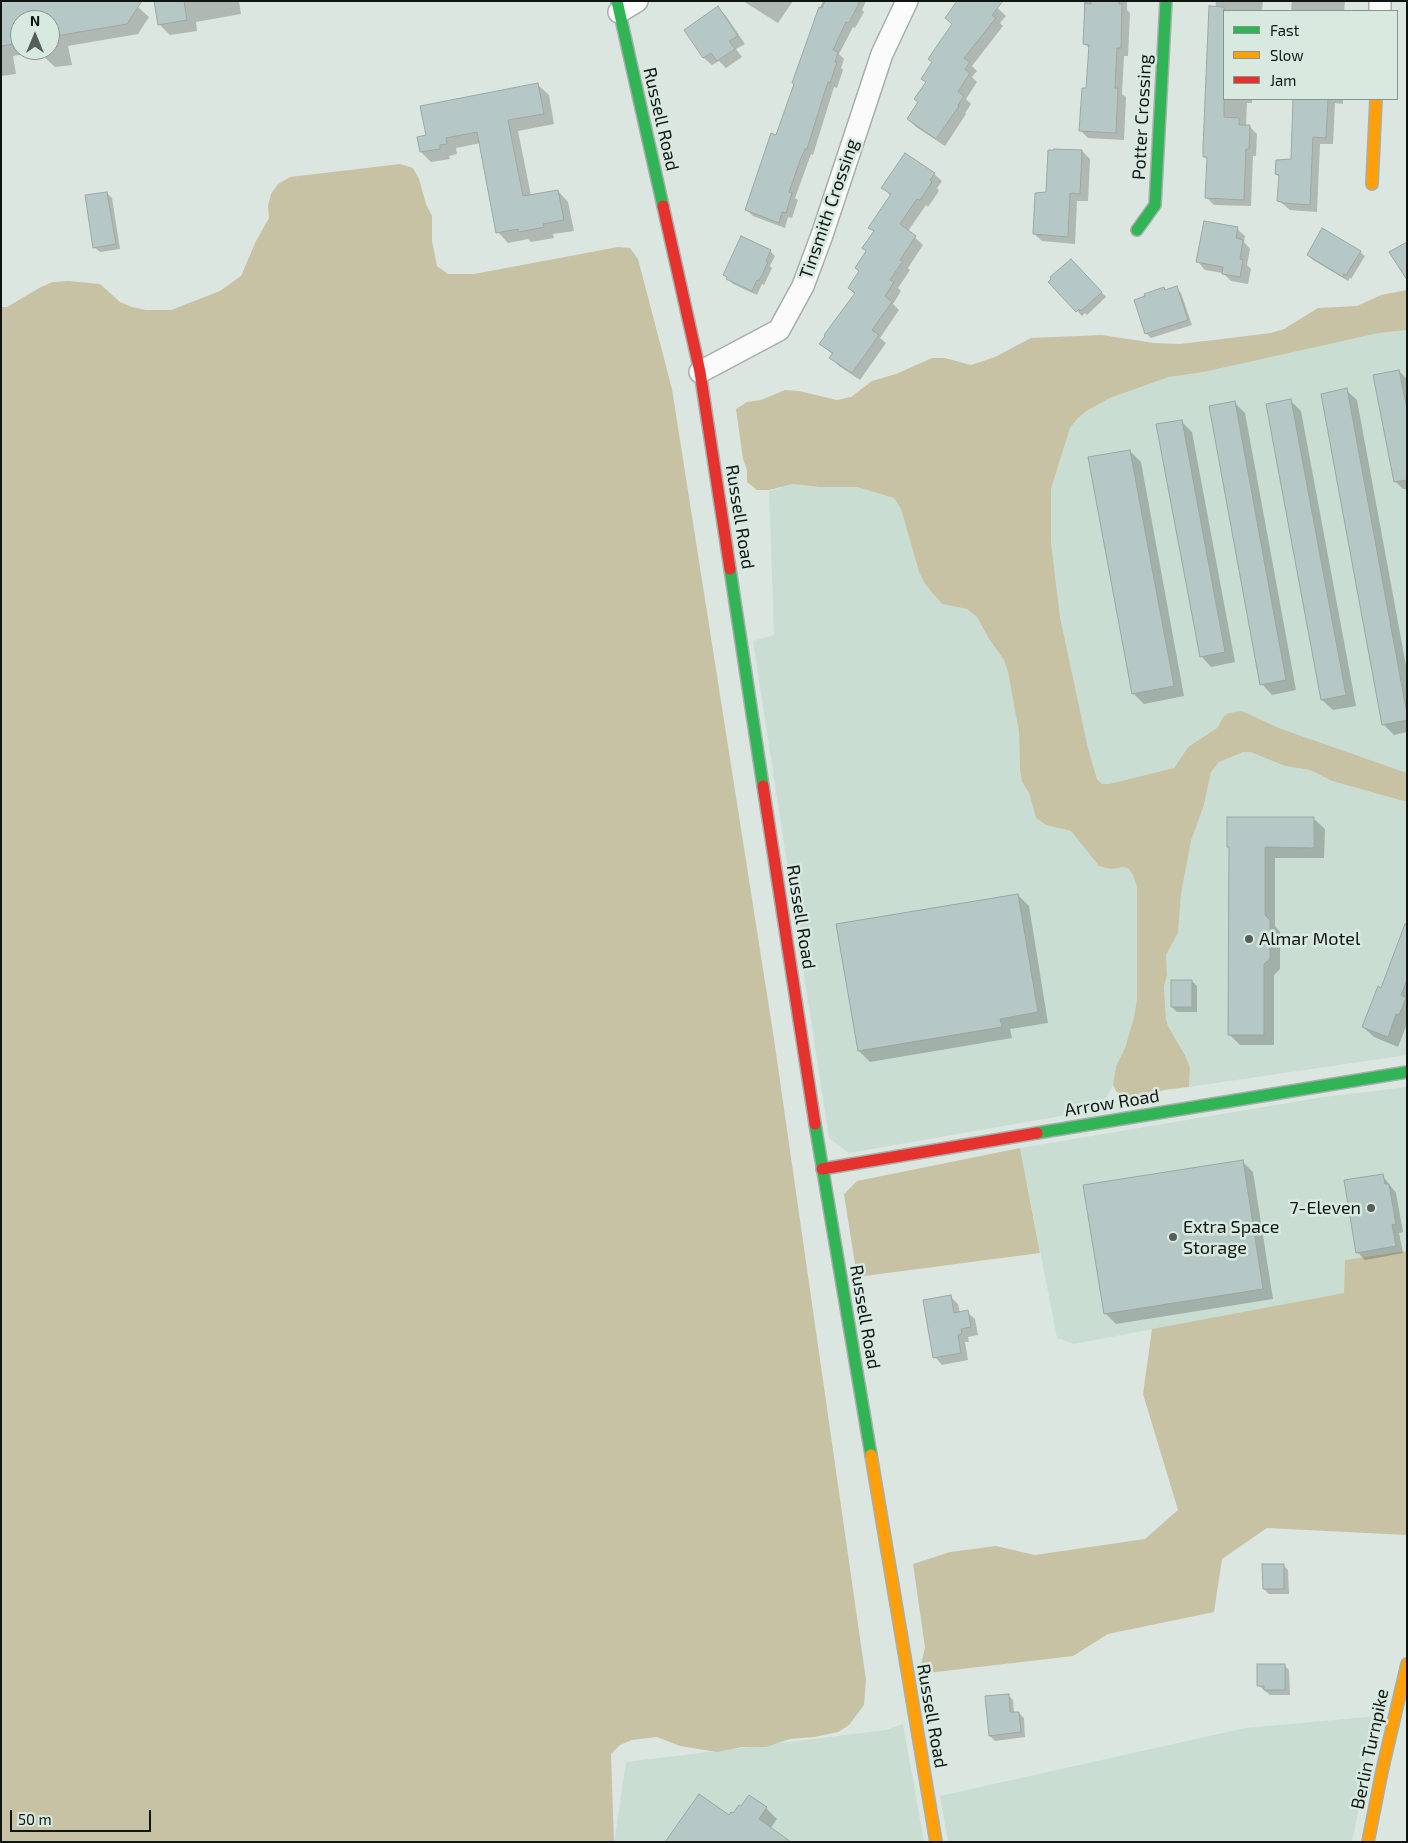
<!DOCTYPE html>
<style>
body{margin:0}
#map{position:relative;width:1408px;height:1843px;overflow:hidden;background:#dce6e1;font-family:"Exo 2",sans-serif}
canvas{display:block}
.frame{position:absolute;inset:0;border:2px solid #0f1512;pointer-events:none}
.legend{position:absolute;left:1223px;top:10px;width:175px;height:90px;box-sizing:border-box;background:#d8eae0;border:1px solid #88958e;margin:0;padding:6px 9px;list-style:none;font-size:15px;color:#0f1512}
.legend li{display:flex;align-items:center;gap:10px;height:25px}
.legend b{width:25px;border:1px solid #88958e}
.north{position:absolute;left:10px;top:10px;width:50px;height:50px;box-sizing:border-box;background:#d8eae0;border:1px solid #88958e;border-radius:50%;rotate:0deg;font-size:14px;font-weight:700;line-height:20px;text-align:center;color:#0f1512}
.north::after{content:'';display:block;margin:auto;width:18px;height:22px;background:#575e5a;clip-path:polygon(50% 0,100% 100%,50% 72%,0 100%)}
.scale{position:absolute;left:10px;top:1810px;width:141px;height:22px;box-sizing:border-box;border:2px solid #0f1512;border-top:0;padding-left:6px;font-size:15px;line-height:18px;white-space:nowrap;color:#0f1512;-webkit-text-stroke:4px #d8eae0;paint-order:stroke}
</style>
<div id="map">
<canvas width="1408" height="1843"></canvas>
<div class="frame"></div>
<ul class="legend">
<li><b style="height:6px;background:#30b455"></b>Fast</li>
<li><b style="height:6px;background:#ff9f0a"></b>Slow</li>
<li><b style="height:6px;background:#e5322d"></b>Jam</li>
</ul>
<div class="north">N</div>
<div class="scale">50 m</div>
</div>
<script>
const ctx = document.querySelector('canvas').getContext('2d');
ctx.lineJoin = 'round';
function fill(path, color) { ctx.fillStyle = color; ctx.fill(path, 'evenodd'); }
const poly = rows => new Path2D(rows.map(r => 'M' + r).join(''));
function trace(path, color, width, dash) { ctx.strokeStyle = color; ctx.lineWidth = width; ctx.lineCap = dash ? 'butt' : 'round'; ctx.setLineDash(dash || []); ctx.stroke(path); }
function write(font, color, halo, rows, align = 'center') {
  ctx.font = font + ' "Exo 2",sans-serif'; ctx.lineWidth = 5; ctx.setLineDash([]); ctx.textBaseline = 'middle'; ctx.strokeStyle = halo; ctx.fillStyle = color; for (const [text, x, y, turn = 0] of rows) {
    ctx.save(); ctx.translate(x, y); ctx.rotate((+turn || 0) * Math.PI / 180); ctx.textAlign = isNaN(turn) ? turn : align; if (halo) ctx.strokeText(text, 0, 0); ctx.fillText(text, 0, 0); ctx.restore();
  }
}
const built = poly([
 [1407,330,1407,773,1279,728,1242,711,1224,716,1217,728,1188,747,1174,768,1109,784,1102,784,1097,779,1088,748,1060,617,1051,542,1051,489,1070,428,1078,418,1088,410,1110,398,1169,377,1204,372,1379,333],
 [793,484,819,487,857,487,894,498,901,509,919,572,942,604,967,609,977,617,989,639,1004,660,1008,672,1019,732,1020,770,1022,782,1029,793,1036,818,1046,825,1071,831,1099,866,1111,869,1124,867,1129,869,1133,875,1137,887,1137,999,1134,1017,1125,1048,1116,1066,1113,1085,1101,1109,849,1153,829,1138,753,641,774,635,769,491],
 [1243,752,1249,752,1285,766,1310,770,1332,781,1407,802,1407,1055,1189,1087,1190,1067,1185,1055,1168,1026,1166,1019,1164,987,1167,975,1166,955,1178,933,1181,894,1191,841,1204,805,1211,771,1219,761],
 [1407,1087,1407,1251,1346,1260,1345,1293,1074,1344,1057,1338,1020,1148,1324,1097],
 [1378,1716,1352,1842,948,1842,940,1796,1245,1728],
 [903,1724,924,1842,614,1842,626,1762,886,1730]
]);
const forest = poly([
 [400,164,413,168,419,179,426,204,432,216,432,241,437,266,448,274,474,274,618,247,630,248,638,259,672,389,774,1039,866,1680,864,1705,849,1725,838,1732,814,1737,790,1739,766,1747,742,1747,717,1752,680,1746,657,1737,632,1740,620,1745,611,1754,614,1842,1,1842,1,307,7,307,41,287,53,282,69,281,100,284,120,302,132,307,146,310,171,310,220,291,241,276,256,241,269,218,268,206,271,194,278,184,290,177],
 [1407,290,1407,330,1379,333,1204,372,1169,377,1110,398,1088,410,1078,418,1070,428,1051,489,1051,542,1060,617,1088,748,1097,779,1102,784,1109,784,1174,768,1188,747,1217,728,1224,716,1229,713,1242,711,1279,728,1407,773,1407,802,1332,781,1310,770,1285,766,1250,752,1243,752,1219,762,1211,772,1204,805,1191,841,1181,894,1178,933,1166,955,1167,975,1164,987,1166,1019,1168,1026,1185,1055,1190,1067,1189,1087,1164,1090,1140,1097,1127,1097,1116,1091,1113,1085,1116,1066,1125,1048,1134,1017,1137,999,1137,887,1133,875,1129,869,1124,867,1111,869,1099,866,1071,831,1046,825,1036,818,1029,793,1022,782,1020,770,1019,732,1008,672,1004,660,989,639,977,617,967,609,942,604,925,584,919,572,901,509,894,498,857,487,819,487,793,484,769,490,757,490,747,482,747,470,743,459,736,409,747,402,761,400,785,390,799,391,837,400,851,397,872,381,896,374,932,358,945,358,971,365,995,357,1031,338,1102,335,1154,343,1180,344,1271,333,1284,329,1318,308,1357,306,1381,295],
 [1020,1148,1040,1253,857,1277,844,1194,857,1181],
 [1407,1251,1407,1535,1267,1528,1222,1559,1214,1612,1108,1634,1073,1656,919,1674,925,1647,913,1564,950,1552,996,1546,1035,1555,1145,1539,1178,1510,1143,1394,1152,1329,1344,1293,1345,1260]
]);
const shadow = poly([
 [1,1,131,1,149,17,138,34,68,46,72,65,55,67,44,57,43,51,13,56,16,74,1,76],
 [20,20,50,20,50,50,20,50],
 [154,1,239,1,241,14,196,22,197,31,170,35,160,25],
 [743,1,793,1,778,23],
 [823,1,866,1,862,10,864,12,855,28,853,27,839,54,844,59,841,68,843,70,837,88,834,87,813,155,811,154,795,198,798,200,792,218,788,217,785,228,753,216,747,210,777,136,795,85,815,17],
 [990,1,1006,16,1000,23,1003,26,972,66,977,71,972,77,977,82,966,99,971,104,965,113,966,114,945,146,916,127,908,119,919,103,927,83,922,79],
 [1084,1,1127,1,1127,10,1130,13,1128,56,1124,56,1122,94,1126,97,1124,140,1088,138,1080,130,1088,89,1090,49,1085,44,1086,16,1084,14],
 [1216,1,1263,1,1262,11,1224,11,1224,99,1252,99,1252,103,1247,103,1246,126,1250,127,1257,134,1256,156,1253,156,1251,206,1214,205,1206,197,1208,160,1204,156],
 [1292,1,1345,1,1344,11,1293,11,1291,9],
 [718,8,726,16,745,44,736,49,742,57,726,68,719,61,712,65,704,58,686,30],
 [538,85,549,95,554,124,518,131,531,196,558,191,568,202,574,231,553,234,554,238,531,242,528,239,508,243,498,232,481,143,456,148,457,154,449,156,450,159,431,162,421,152,427,136],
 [1294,99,1343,99,1343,104,1335,103,1333,144,1320,144,1317,212,1290,210,1279,201,1280,178,1276,174,1292,160],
 [1082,151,1090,159,1088,201,1077,201,1075,244,1042,241,1034,234,1047,193],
 [934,174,942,181,937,188,939,191,928,207,926,205,908,231,923,245,908,268,910,270,898,288,901,291,893,304,899,310,880,338,886,343,860,380,839,366,831,358,833,355,821,344,855,294,849,288,860,272,875,232,870,228,891,196,883,188],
 [107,193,112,198,120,249,100,252,94,247],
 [1237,229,1245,236,1244,242,1250,249,1247,265,1251,269,1248,284,1231,281,1223,273,1205,270,1198,262],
 [770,251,775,256,770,266,772,268,764,285,762,284,757,295,733,284,725,275],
 [1360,252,1365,256,1351,279,1350,278,1348,281,1313,260,1308,255],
 [1071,260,1106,297,1087,315,1085,313,1082,316,1050,282],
 [1176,288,1181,293,1192,325,1151,338,1146,333,1164,289,1166,291],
 [1399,371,1407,379,1407,489,1403,489,1395,481],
 [1346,390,1357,400,1407,671,1407,732,1394,735,1383,724],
 [1291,401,1301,411,1356,706,1333,710,1322,700],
 [1234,402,1245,413,1296,690,1272,695,1262,684],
 [1181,421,1192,432,1235,662,1211,667,1201,656],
 [1130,451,1141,462,1184,696,1144,704,1133,693],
 [1314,819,1325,829,1324,858,1275,858,1275,926,1280,932,1280,969,1274,975,1274,1045,1240,1045,1229,1034,1230,848,1228,846],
 [1018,895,1029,906,1048,1023,1010,1029,1012,1038,870,1062,859,1051,838,925],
 [1407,923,1407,1024,1398,1047,1374,1037,1363,1027,1382,990],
 [1192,981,1197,986,1197,1012,1177,1012,1172,1007],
 [1242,1161,1253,1172,1273,1299,1116,1324,1105,1313],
 [1382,1175,1396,1193,1403,1232,1399,1233,1403,1253,1365,1260,1357,1252],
 [951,1297,958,1304,960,1313,967,1312,975,1319,978,1335,968,1337,969,1342,965,1342,968,1360,942,1365,935,1357],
 [1283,1565,1288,1570,1289,1594,1269,1594,1264,1589],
 [1284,1665,1289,1670,1290,1695,1270,1695,1258,1685],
 [1008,1695,1013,1700,1014,1713,1019,1713,1024,1718,1025,1737,995,1741,990,1736],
 [749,1796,766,1808,777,1819,770,1829,730,1817,734,1815,741,1808]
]);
const building = poly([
 [1,1,142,1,127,24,50,37,50,20,20,20,20,43,1,46,1,1],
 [154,1,184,1,187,20,158,25,154,1],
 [825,1,860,1,849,23,846,22,833,50,838,52,835,62,837,62,830,83,828,82,824,94,807,149,805,149,801,158,789,192,792,193,786,213,782,212,779,223,745,210,771,133,776,135,794,84,792,83,819,7,822,8,825,1],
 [957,1,1003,1,992,15,996,18,964,58,970,62,965,69,970,73,958,92,964,96,958,105,959,106,936,139,907,119,918,102,914,99,926,82,921,79,932,62,928,59,952,24,945,18,957,1],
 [1091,1,1119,1,1119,4,1122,4,1121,48,1117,48,1115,88,1118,88,1116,133,1079,131,1082,88,1086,88,1089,45,1083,44,1085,3,1091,4,1091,1],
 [718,6,738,36,729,41,735,49,717,61,711,53,703,58,684,30,718,6],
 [1209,6,1224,7,1224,117,1239,118,1239,125,1250,125,1249,149,1246,149,1244,200,1205,198,1207,157,1203,157,1203,147,1209,6],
 [538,83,544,114,508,120,523,196,558,190,564,220,543,224,544,227,519,232,518,229,496,233,477,132,446,138,447,144,440,145,440,149,420,152,417,137,426,135,420,106,538,83],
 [1293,99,1328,99,1326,138,1313,137,1310,205,1282,203,1282,202,1277,201,1279,175,1275,174,1276,160,1291,159,1293,99],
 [1054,149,1082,150,1080,194,1070,193,1068,237,1033,234,1035,193,1046,192,1048,150,1054,150,1054,149],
 [905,153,935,173,930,180,932,182,920,200,917,199,900,224,916,236,900,260,903,261,890,280,894,282,885,296,892,302,872,330,879,335,852,373,829,358,833,353,819,344,825,336,824,335,855,293,848,288,859,271,855,268,866,251,862,248,874,231,868,228,891,194,881,188,905,153],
 [107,192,116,244,93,248,85,195,107,192],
 [1204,221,1238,227,1236,238,1243,240,1240,259,1243,260,1240,277,1222,274,1223,267,1196,262,1204,221],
 [1322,228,1361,251,1346,275,1344,274,1343,277,1307,255,1322,228],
 [741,236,771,250,766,261,768,262,759,281,757,280,752,291,726,279,727,277,723,275,741,236],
 [1407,242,1407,280,1389,252,1407,242],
 [1071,259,1102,292,1081,311,1079,309,1076,312,1048,282,1051,279,1050,277,1071,259],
 [1177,286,1188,320,1145,334,1134,300,1145,296,1144,294,1164,287,1165,290,1177,286],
 [1399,370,1407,409,1407,480,1394,482,1373,375,1399,370],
 [1347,388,1407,714,1407,720,1382,725,1321,394,1347,388],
 [1291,399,1346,695,1321,700,1266,404,1291,399],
 [1235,401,1286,680,1260,685,1209,406,1235,401],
 [1182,420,1225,652,1200,657,1156,424,1182,420],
 [1130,450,1174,686,1132,694,1088,457,1130,450],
 [1227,817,1314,817,1314,848,1265,847,1265,915,1270,920,1270,959,1264,964,1264,1035,1228,1035,1229,847,1227,847,1227,817],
 [1018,894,1038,1012,1000,1019,1002,1027,858,1051,836,924,1018,894],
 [1405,924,1407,924,1407,980,1401,995,1406,998,1399,1015,1396,1014,1388,1037,1362,1027,1378,986,1381,988,1405,924],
 [1171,980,1192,980,1192,1007,1171,1007,1171,980],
 [1243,1160,1263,1289,1104,1314,1083,1185,1243,1160],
 [1383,1174,1385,1184,1389,1184,1396,1224,1392,1225,1396,1246,1356,1253,1344,1180,1383,1174],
 [951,1295,954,1313,968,1310,971,1327,961,1329,962,1334,958,1335,961,1353,933,1358,923,1300,951,1295],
 [1262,1564,1284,1564,1284,1589,1263,1589,1262,1564],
 [1257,1664,1285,1664,1285,1690,1264,1690,1264,1686,1257,1686,1257,1664],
 [1009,1694,1010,1712,1019,1712,1021,1732,989,1736,985,1696,1009,1694],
 [699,1794,729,1815,731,1812,733,1813,739,1805,741,1806,749,1795,767,1807,759,1819,791,1842,665,1842,699,1794]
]);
const street = poly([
 [1380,11,1380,1],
 [619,12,637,1],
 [700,372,779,330,803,286,822,235,882,54,907,1]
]);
const fast = poly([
 [617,1,663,206],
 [1137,230,1155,205,1166,1],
 [730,569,763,786],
 [815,1124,871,1455],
 [1037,1133,1407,1072]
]);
const slow = poly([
 [1372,184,1376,99],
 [871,1455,936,1842],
 [1368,1842,1382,1771,1407,1664]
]);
const jam = poly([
 [663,206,700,372,730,569],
 [763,786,815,1124],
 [822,1169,1037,1133]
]);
const markers = [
 [1249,939,5,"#575e5a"],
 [1371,1208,5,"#575e5a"],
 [1173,1237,5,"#575e5a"]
];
const streetNames = [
 ["Potter Crossing",1142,117,-87],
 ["Russell Road",661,119,77],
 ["Tinsmith Crossing",829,209,-71],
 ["Russell Road",740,517,81],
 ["Russell Road",801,917,81],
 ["Arrow Road",1112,1103,-9],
 ["Russell Road",865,1317,80],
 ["Russell Road",932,1716,80],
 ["Berlin Turnpike",1370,1749,-78]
];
const poiNames = [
 ["Almar Motel",1259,939],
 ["7-Eleven",1361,1208,"right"],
 ["Extra Space",1183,1227],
 ["Storage",1183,1248]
];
fill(built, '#caddd3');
fill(forest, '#c7c2a4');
fill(shadow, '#0003');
fill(building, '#b6c8c6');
trace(building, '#9ea6a4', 1);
trace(street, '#a7aeab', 24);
trace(fast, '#a7aeab', 14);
trace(slow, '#a7aeab', 14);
trace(jam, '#a7aeab', 14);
trace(street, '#fafbfa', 21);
trace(fast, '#30b455', 11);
trace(slow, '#ff9f0a', 11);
trace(jam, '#e5322d', 11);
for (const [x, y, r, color] of markers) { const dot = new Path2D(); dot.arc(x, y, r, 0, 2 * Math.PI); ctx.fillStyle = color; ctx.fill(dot); trace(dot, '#d8eae0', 2); }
write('18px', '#0f1512', '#d8eae0', streetNames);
write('18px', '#0f1512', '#d8eae0', poiNames, 'left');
</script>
